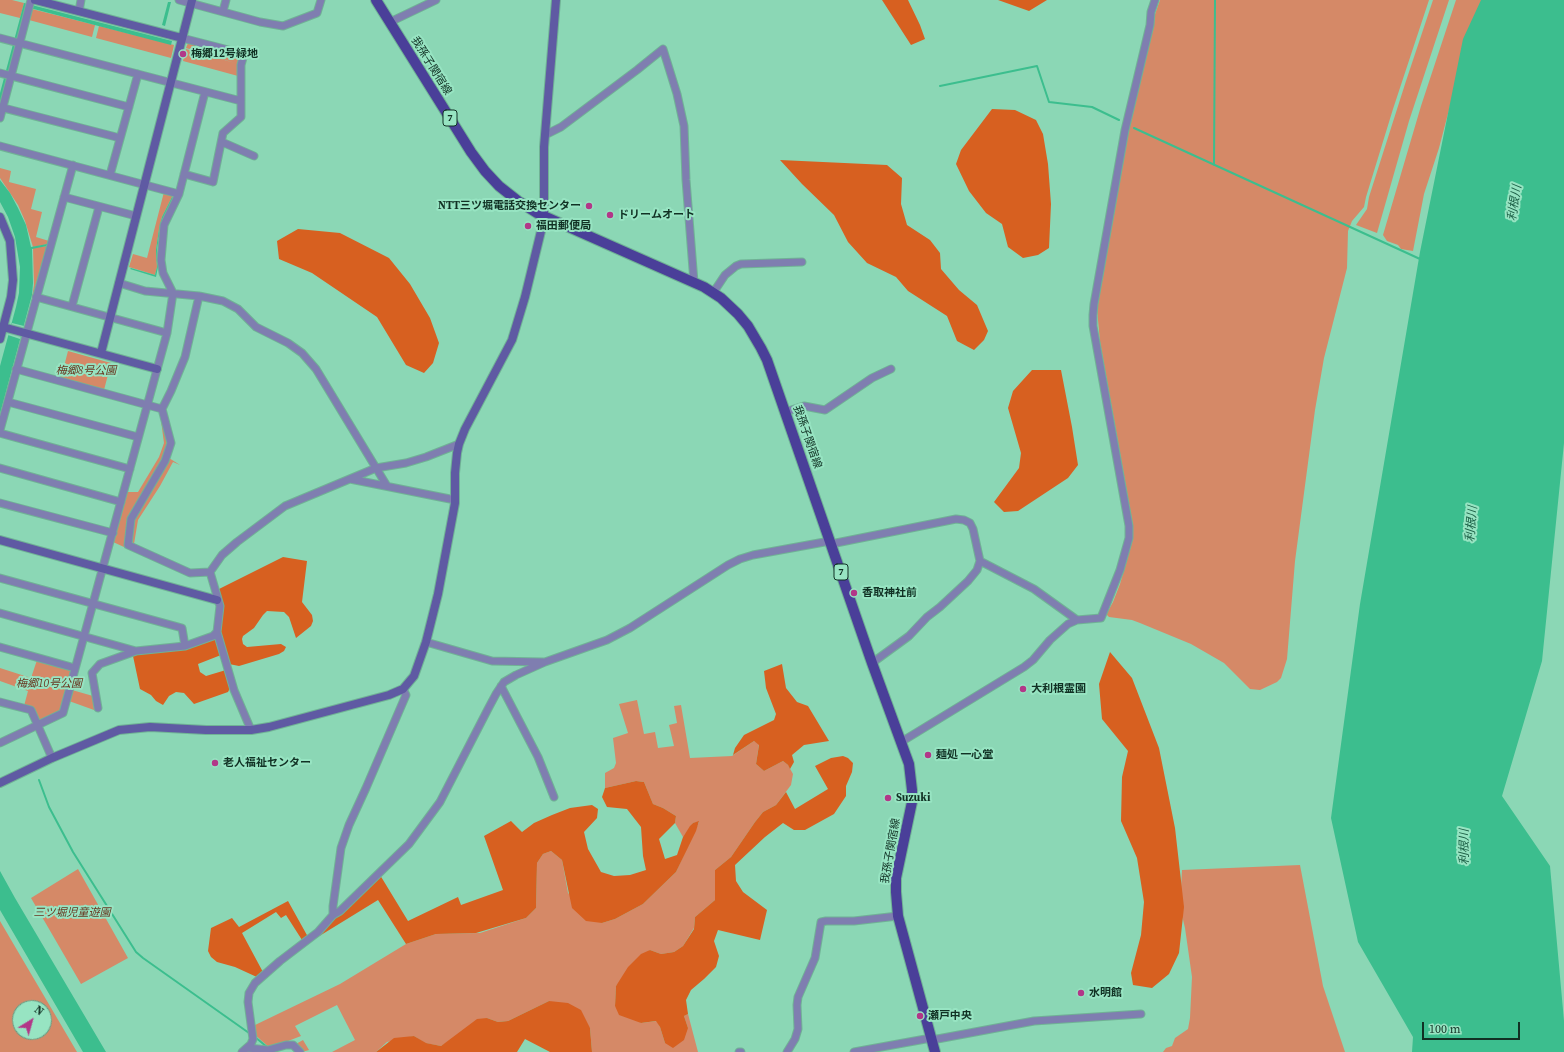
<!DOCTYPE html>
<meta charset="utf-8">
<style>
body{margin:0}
#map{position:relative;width:1564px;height:1052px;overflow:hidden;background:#8bd7b5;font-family:"Source Serif 4",serif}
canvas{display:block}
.north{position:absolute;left:12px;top:1000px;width:40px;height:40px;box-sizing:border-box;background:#97e4c2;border:1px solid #619c83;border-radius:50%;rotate:37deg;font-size:11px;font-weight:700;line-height:16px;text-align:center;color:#113124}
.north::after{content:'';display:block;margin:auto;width:14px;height:18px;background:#b23788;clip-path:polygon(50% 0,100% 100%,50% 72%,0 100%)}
.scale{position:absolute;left:1422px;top:1022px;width:98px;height:18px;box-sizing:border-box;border:2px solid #113124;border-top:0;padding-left:5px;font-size:12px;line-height:14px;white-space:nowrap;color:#113124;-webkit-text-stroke:3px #97e4c2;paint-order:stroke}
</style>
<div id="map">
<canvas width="1564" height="1052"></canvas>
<div class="north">N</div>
<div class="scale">100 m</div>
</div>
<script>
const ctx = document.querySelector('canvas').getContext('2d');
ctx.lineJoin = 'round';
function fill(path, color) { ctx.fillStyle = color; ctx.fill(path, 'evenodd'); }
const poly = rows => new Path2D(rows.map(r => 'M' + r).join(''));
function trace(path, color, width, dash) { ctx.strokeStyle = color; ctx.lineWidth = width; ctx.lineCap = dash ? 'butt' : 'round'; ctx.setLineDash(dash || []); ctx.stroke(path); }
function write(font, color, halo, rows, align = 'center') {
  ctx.font = font + ' "Source Serif 4","Noto Sans JP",serif'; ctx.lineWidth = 4; ctx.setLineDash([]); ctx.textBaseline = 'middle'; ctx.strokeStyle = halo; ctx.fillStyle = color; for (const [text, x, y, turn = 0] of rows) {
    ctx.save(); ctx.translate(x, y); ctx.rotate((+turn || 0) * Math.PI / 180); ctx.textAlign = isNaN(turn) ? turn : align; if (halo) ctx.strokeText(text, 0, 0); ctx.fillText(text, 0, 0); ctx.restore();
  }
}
const green = poly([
 [0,0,12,0,24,3,20,18,0,13],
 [1160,0,1429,0,1393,109,1366,197,1364,207,1352,221,1348,231,1347,268,1324,358,1315,410,1295,561,1287,659,1281,678,1277,682,1260,690,1250,689,1224,663,1191,644,1140,623,1132,620,1109,617,1107,615,1107,613,1113,602,1120,584,1130,549,1133,537,1133,526,1100,342,1097,309,1135,92,1147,37],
 [1433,0,1449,0,1409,121,1377,233,1356,225,1367,209,1369,197,1406,81],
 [1456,0,1484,0,1466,45,1439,148,1424,194,1413,251,1401,249,1398,245,1387,241,1383,235,1421,106],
 [32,9,95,25,92,37,29,20],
 [99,26,174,45,171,58,96,38],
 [188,43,238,56,240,58,238,76,183,61,186,49,235,63,186,48],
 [0,168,11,171,9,182,36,189,31,209,42,212,36,237,49,241,48,244,33,247,25,221,18,205,0,178],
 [164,192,173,195,162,217,159,229,156,250,157,267,155,275,129,267,133,254,147,258],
 [47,246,32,298,34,285,33,248],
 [68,351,111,363,104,390,61,378],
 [160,413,168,443,162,458,128,518,124,547,113,542,127,492,138,492,159,457,164,443],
 [169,458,180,465,173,462,160,486,138,520,134,544,131,541,134,520],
 [37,660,70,669,71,672,60,711,40,720,37,719,24,706,28,691,0,681,0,668,31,678],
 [72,690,93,696,94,710,69,701],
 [637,700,644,734,655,732,658,748,674,746,669,725,677,723,674,706,681,705,690,758,732,756,754,741,759,744,756,764,764,771,783,761,788,765,793,774,791,785,776,805,763,812,755,822,731,857,715,870,715,900,695,917,694,928,683,946,674,952,661,954,650,950,616,986,615,1006,641,1023,657,1021,660,1027,665,1043,688,1028,684,1016,688,1014,698,1052,592,1052,590,1028,549,1001,508,1021,498,1022,487,1018,441,1046,425,1043,414,1036,387,1042,376,1052,332,1052,355,1040,337,1005,295,1026,301,1036,270,1048,254,1034,253,1026,340,984,406,944,436,934,480,933,526,918,536,908,537,863,543,854,551,851,562,860,568,893,602,923,615,919,643,904,676,872,699,822,693,823,683,837,675,823,676,816,663,808,653,804,644,782,636,781,605,788,605,773,614,768,616,763,613,738,628,733,619,704],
 [1300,865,1323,986,1345,1052,1163,1052,1166,1048,1172,1046,1175,1038,1188,1029,1190,1018,1192,977,1185,928,1180,907,1182,870],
 [78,869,128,958,81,984,31,898],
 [0,921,17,950,77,1052,0,1052],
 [20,1008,44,1008,44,1032,20,1032],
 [303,1040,309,1050,302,1052,296,1044]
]);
const forest = poly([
 [882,0,908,0,920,25,925,39,911,45],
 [998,0,1047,0,1029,11],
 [992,109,1015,110,1036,120,1043,134,1048,164,1051,204,1049,248,1038,255,1023,258,1008,247,1002,224,986,213,969,191,956,164,961,150],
 [780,160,887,165,902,178,901,204,907,225,930,240,940,253,941,269,959,290,977,305,988,331,984,340,974,350,957,341,947,316,908,291,896,277,867,263,848,242,834,215,802,184],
 [298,229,340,233,389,258,410,284,430,318,439,343,433,363,424,373,406,365,377,317,312,273,279,259,277,241],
 [1032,370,1061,370,1072,427,1078,465,1068,478,1018,511,1004,512,994,502,1019,468,1021,453,1008,408,1013,391],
 [283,557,307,561,302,602,312,615,313,621,311,626,296,638,289,617,284,612,267,611,263,615,254,628,243,636,242,639,243,644,247,647,281,644,286,647,284,651,279,654,239,666,229,664,219,635,217,590],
 [217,638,221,655,198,664,200,672,206,676,226,670,231,686,228,692,194,704,184,693,176,692,169,696,163,705,156,701,151,695,140,689,133,656,141,654,188,649],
 [1110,652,1132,678,1159,748,1175,828,1184,907,1179,953,1169,974,1152,988,1133,985,1131,973,1141,935,1144,902,1137,858,1121,821,1122,777,1128,751,1102,719,1099,684],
 [782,664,786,688,797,702,808,706,829,741,804,745,792,755,794,762,790,769,788,765,783,761,764,771,756,764,759,745,754,741,733,755,735,748,744,735,774,720,776,714,766,688,764,671],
 [843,756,848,758,853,763,852,772,846,786,846,796,834,814,805,830,794,830,783,823,765,837,735,865,736,881,743,892,767,910,760,940,718,930,714,941,719,956,716,967,704,979,691,990,686,1000,688,1014,684,1016,688,1028,684,1040,673,1048,665,1043,660,1027,656,1021,641,1023,619,1015,615,1006,616,986,628,967,641,954,650,950,661,954,674,952,683,946,694,929,695,917,715,900,715,870,731,857,755,822,763,812,776,805,786,792,795,809,828,789,815,766,831,758],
 [636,781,644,782,653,804,663,808,676,816,675,823,659,839,665,859,677,855,683,837,690,826,693,823,699,821,696,831,676,872,643,904,615,919,602,923,586,921,572,908,562,860,551,851,543,854,537,863,536,908,526,918,476,933,436,934,406,944,378,900,308,943,380,875,408,921,458,897,461,905,503,890,484,836,511,821,522,832,534,823,552,815,570,808,592,805,598,809,597,818,584,832,588,849,601,872,614,876,630,875,646,870,643,856,641,827,627,809,607,807,602,797,605,788],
 [288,901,308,937,302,940,286,915,281,918,276,912,242,933,264,974,259,978,235,967,217,962,211,957,208,951,211,928,232,918,239,927],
 [549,1001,568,1003,581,1010,590,1028,592,1052,550,1052,525,1039,517,1052,376,1052,394,1038,414,1036,426,1043,441,1046,477,1019,487,1018,498,1022,508,1021]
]);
const water = poly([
 [1481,0,1564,0,1564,443,1542,661,1502,796,1550,866,1564,1021,1564,1052,1412,1052,1413,1037,1358,942,1331,818,1360,604,1420,252,1463,39],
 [168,2,171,2,165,26,162,25],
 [24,3,172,41,171,45,26,7,0,106,0,93],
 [0,180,10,193,18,208,26,225,31,247,47,244,47,246,32,249,33,283,32,295,0,414,0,366,16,307,19,293,20,267,15,237,8,217,0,202],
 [172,197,173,198,164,217,159,236,157,250,158,267,156,277,130,269,131,268,155,275,157,267,156,250,159,229,162,217],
 [0,871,15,898,106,1052,83,1052,0,910]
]);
const pier = poly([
 [12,323,24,326,20,339,8,335]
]);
const stream = poly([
 [940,86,1037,66,1049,102,1092,107,1119,120],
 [1134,128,1420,259],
 [1214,165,1215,0],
 [39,780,49,807,73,852,136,952,143,958,249,1033],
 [255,1037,267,1047]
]);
const street = poly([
 [179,0,260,22,283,26,317,13,321,0],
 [79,11,81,0],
 [223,11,226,0],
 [390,22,436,0],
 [0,38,241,101],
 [182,38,244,54,241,65,241,117,223,133,213,182,184,174],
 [0,73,129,107],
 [0,107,120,138],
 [0,118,31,0],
 [545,135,561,127,637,70,663,49,677,94,684,126,686,180,694,282],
 [222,142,254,156],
 [0,146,179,194],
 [110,175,138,74],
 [64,197,136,216],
 [119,283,145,291,199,296,223,301,238,309,256,327,288,343,302,353,316,369,387,486],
 [713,293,725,275,736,266,741,264,802,262],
 [199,296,185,357,171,391,162,409,171,443,165,461,131,519,128,545,190,573,210,572],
 [36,297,167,333],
 [72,306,99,207],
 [16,369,162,409],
 [8,402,138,437],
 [785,412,804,406,825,410,872,378,891,369],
 [0,430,73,165],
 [0,433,130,469],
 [0,468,121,502],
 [350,479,455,500],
 [0,503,113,533],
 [831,544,956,519,964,520,970,523,973,529,980,561,977,570,968,581,940,607,927,617,909,636,872,663],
 [980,561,1034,589,1077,620],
 [0,578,182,628,185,646],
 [0,613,136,651,185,646,213,636,217,632],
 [426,642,492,661,543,662],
 [0,647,75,668],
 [501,686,538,757,554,797],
 [0,702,31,710,52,758],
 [98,708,92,673,100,664,136,651],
 [251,730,234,690,217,632,220,606,210,572,222,555,237,542,285,506,376,468,406,463,426,457,459,444],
 [901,742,1024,667,1033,660,1050,640,1068,624,1077,620,1101,618,1120,570,1129,538,1129,526,1093,326,1093,315,1094,304,1125,130,1150,25,1151,12,1155,0],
 [0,743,63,713,167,333,173,293,163,273,161,260,164,225,179,194,205,92],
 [333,915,333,906,341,848,349,825,366,788,406,695,403,689],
 [932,1040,1034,1021,1141,1014],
 [248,1048,268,1050,286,1045,293,1045,300,1052],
 [242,1052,251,1044,253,1039,248,1002,249,993,255,983,280,961,318,932,333,915,340,911,409,844,440,802,488,709,496,694,504,682,516,675,545,662,607,640,630,628,728,565,740,559,753,555,830,541],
 [739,1052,741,1052],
 [787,1052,795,1039,798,1029,797,1005,798,997,815,958,821,922,826,921,854,921,898,916],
 [854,1052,931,1038]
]);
const secondary = poly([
 [35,0,182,38],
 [0,217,10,241,13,280,11,297,0,339],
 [3,327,157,369],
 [101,353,192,0],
 [0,540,217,600],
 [0,783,52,758,119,730,150,727,206,730,251,730,269,727,389,695,403,689,414,676,426,642,438,594,455,503,455,473,457,453,459,444,465,429,512,340,525,297,543,223,544,212,544,147,556,0]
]);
const primary = poly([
 [376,0,471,152,485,171,499,186,518,201,537,213,704,287,721,298,738,314,748,326,761,348,767,360,872,663,909,764,912,790,912,802,896,878,896,892,898,916,935,1052]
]);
const markers = [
 [183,54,4,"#b23788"],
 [589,206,4,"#b23788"],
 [610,215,4,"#b23788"],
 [528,226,4,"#b23788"],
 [854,593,4,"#b23788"],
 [1023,689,4,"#b23788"],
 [928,755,4,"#b23788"],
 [215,763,4,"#b23788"],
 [888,798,4,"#b23788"],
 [1081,993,4,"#b23788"],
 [920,1016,4,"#b23788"]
];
const shields = [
 [450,118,14],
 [841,572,14]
];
const shieldNames = [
 ["7",450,118],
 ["7",841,572]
];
const poiNames = [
 ["梅郷12号緑地",191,54],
 ["NTT三ツ堀電話交換センター",581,206,"right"],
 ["ドリームオート",618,215],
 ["福田郵便局",536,226],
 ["香取神社前",862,593],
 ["大利根霊園",1031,689],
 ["麺処 一心堂",936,755],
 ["老人福祉センター",223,763],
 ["Suzuki",896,798],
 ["水明館",1089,993],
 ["瀬戸中央",928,1016]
];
const streetNames = [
 ["我孫子関宿線",431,66,58],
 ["我孫子関宿線",807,437,71],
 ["我孫子関宿線",891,851,-80]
];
const parkNames = [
 ["梅郷8号公園",86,371],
 ["梅郷10号公園",49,684],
 ["三ツ堀児童遊園",72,913]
];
const waterNames = [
 ["利根川",1515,203,-81],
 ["利根川",1472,524,-85],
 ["利根川",1465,847,-90]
];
fill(green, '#d58967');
fill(forest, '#d76020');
fill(water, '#3cbe8e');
fill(pier, '#8bd7b5');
trace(stream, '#3cbe8e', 2);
trace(street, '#70b295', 9);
trace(secondary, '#70b295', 10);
trace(primary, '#70b295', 12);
trace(street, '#7f7eb0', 7);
trace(secondary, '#5f5aa3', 8);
trace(primary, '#4a3f99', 10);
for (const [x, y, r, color] of markers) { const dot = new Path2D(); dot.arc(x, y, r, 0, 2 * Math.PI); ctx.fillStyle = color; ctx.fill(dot); trace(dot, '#97e4c2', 1.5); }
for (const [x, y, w] of shields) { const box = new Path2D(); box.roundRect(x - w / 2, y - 8, w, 16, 3); ctx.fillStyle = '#97e4c2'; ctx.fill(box); trace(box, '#113124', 1); }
write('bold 10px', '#113124', null, shieldNames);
write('bold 11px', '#113124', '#97e4c2', poiNames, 'left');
write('11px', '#113124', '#97e4c2', streetNames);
write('italic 11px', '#683620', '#97e4c2', parkNames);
write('italic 12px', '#1d6047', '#97e4c2', waterNames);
</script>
